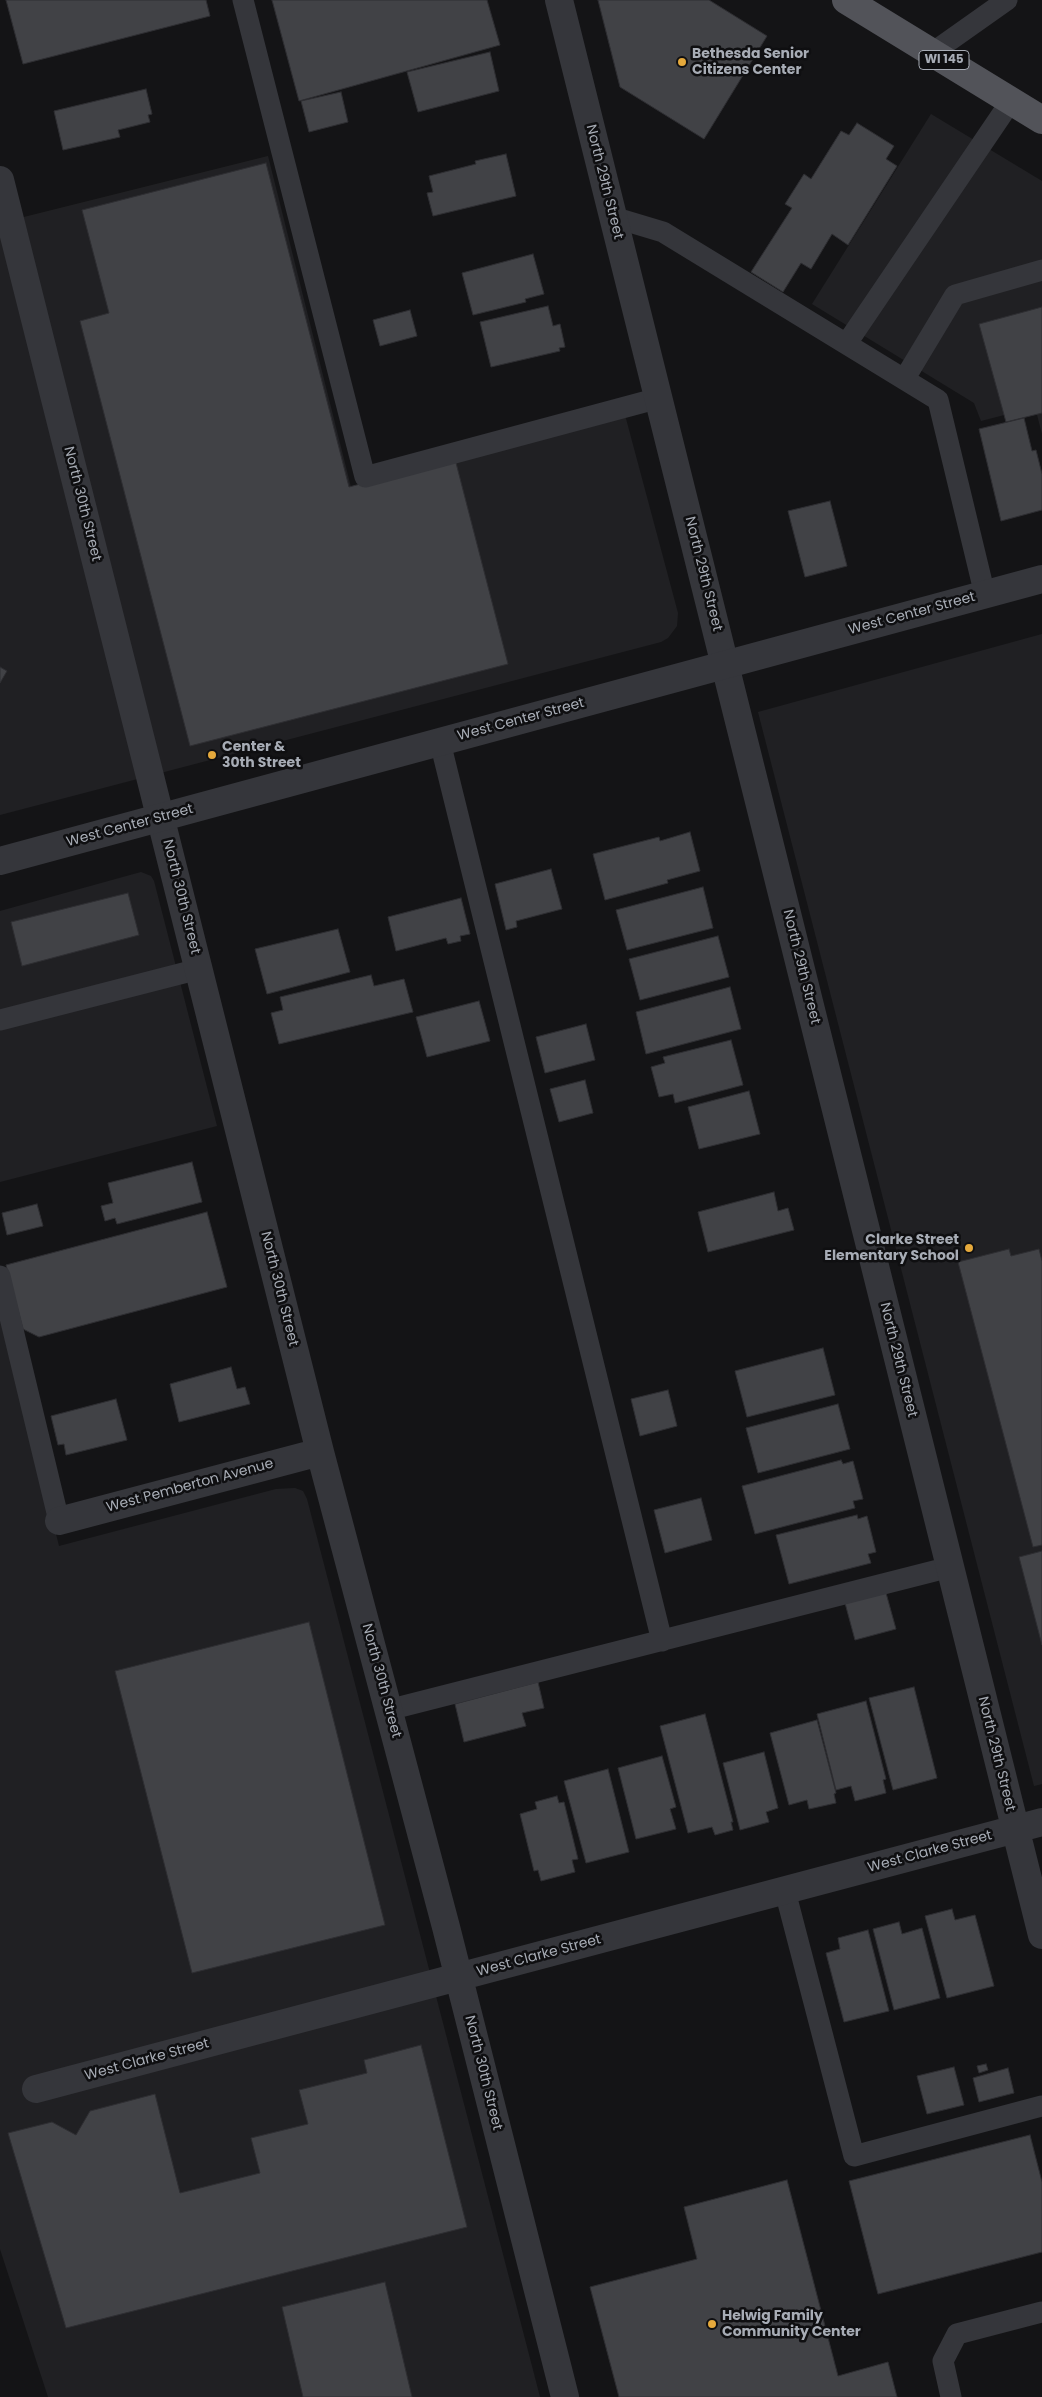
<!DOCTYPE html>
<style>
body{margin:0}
canvas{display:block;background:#141416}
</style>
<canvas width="1042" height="2397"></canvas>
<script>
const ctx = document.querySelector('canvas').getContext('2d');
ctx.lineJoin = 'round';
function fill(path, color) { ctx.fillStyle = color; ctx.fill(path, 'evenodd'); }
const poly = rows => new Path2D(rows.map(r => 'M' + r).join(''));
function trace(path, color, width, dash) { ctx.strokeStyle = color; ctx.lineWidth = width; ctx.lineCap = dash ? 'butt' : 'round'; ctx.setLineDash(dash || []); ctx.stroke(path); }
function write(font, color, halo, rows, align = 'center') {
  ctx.font = font + ' Poppins,sans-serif'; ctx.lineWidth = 5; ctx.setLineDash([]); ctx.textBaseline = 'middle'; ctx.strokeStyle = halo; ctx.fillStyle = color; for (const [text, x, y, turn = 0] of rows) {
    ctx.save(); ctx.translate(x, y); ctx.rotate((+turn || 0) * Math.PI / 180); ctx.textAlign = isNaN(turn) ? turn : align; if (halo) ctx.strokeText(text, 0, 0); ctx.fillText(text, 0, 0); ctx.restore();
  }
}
const built = poly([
 [931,114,1042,181,1042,434,1035,407,981,421,974,403,812,304],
 [268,156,351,487,625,415,678,613,677,626,668,638,661,642,0,815,0,223],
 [1042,634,1042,1784,1034,1786,758,712],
 [141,872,151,876,154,881,217,1126,0,1182,0,911],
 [0,1313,59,1546,276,1489,295,1488,303,1491,307,1499,540,2397,48,2397,0,2249]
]);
const building = poly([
 [6,0,206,0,210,16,23,64,6,0],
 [272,0,487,0,500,45,299,101,272,0],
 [598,0,709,0,767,36,704,139,620,87,598,0],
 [490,52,499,91,418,112,407,72,490,52],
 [146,89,152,114,148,115,150,122,118,130,120,137,63,150,54,111,146,89],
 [341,92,348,122,309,132,301,101,341,92],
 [857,123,894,146,886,159,897,166,848,245,832,234,811,269,801,263,783,292,751,272,792,208,785,204,804,174,811,179,841,131,849,135,857,123],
 [506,154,516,196,433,216,427,193,433,192,429,176,476,164,475,161,506,154],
 [266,163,349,487,455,459,508,664,190,746,80,321,109,313,82,210,266,163],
 [533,254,544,294,525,299,526,302,473,315,462,273,533,254],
 [548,306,553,326,560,324,565,347,559,348,560,351,491,367,480,322,548,306],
 [1042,307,1042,413,1006,422,979,324,1042,307],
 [410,310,417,336,380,346,373,320,410,310],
 [1024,418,1032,451,1036,450,1042,474,1042,510,1001,521,979,429,1024,418],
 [830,501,847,566,805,577,788,511,830,501],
 [0,667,7,671,0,683,0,667],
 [690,832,700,871,667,880,668,883,605,900,593,854,659,837,660,841,690,832],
 [551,869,562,909,516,921,517,927,506,930,495,884,551,869],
 [703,887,713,928,627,950,616,910,703,887],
 [128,893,139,935,22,966,11,922,128,893],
 [461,898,470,934,460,936,461,941,448,944,446,938,396,951,388,917,461,898],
 [338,929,350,972,267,994,255,949,338,929],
 [718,936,729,977,640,1000,629,959,718,936],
 [371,975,374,986,404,979,413,1012,279,1044,271,1013,283,1010,280,997,371,975],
 [730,987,741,1029,646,1054,636,1012,730,987],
 [479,1001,490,1041,427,1057,416,1017,479,1001],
 [586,1024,595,1060,545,1073,536,1037,586,1024],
 [731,1040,743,1085,675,1103,673,1094,659,1097,651,1067,665,1063,663,1057,731,1040],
 [585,1080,593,1113,559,1122,550,1089,585,1080],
 [749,1091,760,1134,699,1149,688,1107,749,1091],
 [192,1162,202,1202,117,1224,115,1218,105,1221,101,1206,113,1203,108,1183,192,1162],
 [774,1192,778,1211,788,1208,794,1230,708,1252,698,1212,774,1192],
 [37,1204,43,1226,7,1235,2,1213,37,1204],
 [207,1212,227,1287,39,1337,23,1329,6,1265,207,1212],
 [1009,1249,1011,1256,1039,1249,1042,1261,1042,1545,1033,1547,958,1262,1009,1249],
 [823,1348,835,1395,747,1417,735,1371,823,1348],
 [231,1367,237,1389,245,1387,250,1404,179,1422,170,1384,231,1367],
 [668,1390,677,1426,640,1436,631,1399,668,1390],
 [116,1399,127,1440,66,1455,64,1444,58,1445,51,1416,116,1399],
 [838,1404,850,1449,758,1473,746,1428,838,1404],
 [841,1460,843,1464,853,1461,863,1499,853,1501,855,1508,755,1534,742,1486,841,1460],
 [701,1498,712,1540,665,1553,654,1510,701,1498],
 [857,1515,858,1519,867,1516,876,1552,868,1554,871,1563,789,1584,776,1535,857,1515],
 [1042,1551,1042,1645,1019,1557,1042,1551],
 [886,1593,896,1629,855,1640,845,1603,886,1593],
 [309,1622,385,1925,192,1973,115,1671,309,1622],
 [538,1682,544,1708,522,1713,526,1726,464,1742,455,1704,538,1682],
 [914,1687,937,1778,893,1790,869,1698,914,1687],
 [866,1701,886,1779,883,1780,886,1793,855,1801,851,1786,836,1790,817,1714,866,1701],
 [705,1714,733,1822,731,1822,733,1830,715,1835,712,1827,688,1833,660,1726,705,1714],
 [817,1720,836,1793,834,1794,836,1803,809,1809,807,1800,789,1805,770,1733,817,1720],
 [764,1752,778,1808,766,1812,769,1822,740,1830,723,1763,764,1752],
 [662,1756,676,1807,670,1809,676,1829,636,1839,618,1768,662,1756],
 [608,1769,629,1852,586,1863,564,1781,608,1769],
 [557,1796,559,1803,564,1802,578,1859,572,1860,575,1872,541,1881,538,1870,534,1871,520,1814,537,1809,535,1802,557,1796],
 [952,1909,955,1920,975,1915,994,1986,947,1998,925,1916,952,1909],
 [899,1922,902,1934,922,1928,940,1998,894,2010,873,1929,899,1922],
 [868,1930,889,2011,844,2022,826,1953,840,1949,838,1938,868,1930],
 [421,2045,467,2227,66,2328,8,2133,52,2122,76,2135,90,2111,155,2094,180,2193,260,2173,251,2138,308,2124,299,2090,367,2073,364,2060,421,2045],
 [986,2064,988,2070,979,2073,977,2066,986,2064],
 [954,2067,964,2105,927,2114,917,2076,954,2067],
 [1008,2068,1014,2093,979,2102,973,2078,1008,2068],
 [1030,2135,1042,2182,1042,2252,878,2294,849,2181,1030,2135],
 [787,2180,838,2376,888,2362,897,2397,619,2397,590,2287,697,2259,684,2207,787,2180],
 [385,2282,412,2397,303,2397,282,2307,385,2282]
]);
const service = poly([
 [243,0,365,477,659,398],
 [932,53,1007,0],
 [613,217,663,232,938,400,985,595],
 [847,343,1011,101],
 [905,378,955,295,1042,270],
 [440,742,662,1641],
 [0,1020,199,969],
 [0,1276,59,1521],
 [388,1710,950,1567],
 [785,1891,854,2156,1042,2106],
 [951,2397,943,2361,957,2334,1042,2312]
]);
const minor = poly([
 [559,0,1042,1935],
 [0,180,320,1452,446,1927,565,2397],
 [59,1521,320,1452],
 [36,2089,1042,1822]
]);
const tertiary = poly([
 [0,861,1042,579]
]);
const primary = poly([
 [846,0,1042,120]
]);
const markers = [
 [682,62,5,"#e5a93c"],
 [212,755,5,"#e5a93c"],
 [969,1248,5,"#e5a93c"],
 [712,2324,5,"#e5a93c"]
];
const shields = [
 [944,60,50]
];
const shieldNames = [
 ["WI 145",944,60]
];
const poiNames = [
 ["Bethesda Senior",692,54],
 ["Citizens Center",692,70],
 ["Center &",222,747],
 ["30th Street",222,763],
 ["Clarke Street",959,1240,"right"],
 ["Elementary School",959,1256,"right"],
 ["Helwig Family",722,2316],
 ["Community Center",722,2332]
];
const streetNames = [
 ["North 29th Street",604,182,76],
 ["North 30th Street",82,504,76],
 ["North 29th Street",703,574,76],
 ["West Center Street",912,614,-15],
 ["West Center Street",521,720,-15],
 ["West Center Street",130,826,-15],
 ["North 30th Street",181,897,76],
 ["North 29th Street",801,967,76],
 ["North 30th Street",279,1289,76],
 ["North 29th Street",898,1360,76],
 ["West Pemberton Avenue",190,1486,-15],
 ["North 30th Street",381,1681,75],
 ["North 29th Street",996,1754,76],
 ["West Clarke Street",930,1852,-15],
 ["West Clarke Street",539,1956,-15],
 ["West Clarke Street",147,2060,-15],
 ["North 30th Street",483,2073,76]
];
fill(built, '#202023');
fill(building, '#414246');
trace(building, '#2e2e32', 1);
trace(service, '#35363b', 21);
trace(minor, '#35363b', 28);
trace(tertiary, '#35363b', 28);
trace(primary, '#525359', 28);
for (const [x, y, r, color] of markers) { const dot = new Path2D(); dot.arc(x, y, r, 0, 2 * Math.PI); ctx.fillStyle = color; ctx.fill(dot); trace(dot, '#0f0f11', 2); }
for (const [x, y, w] of shields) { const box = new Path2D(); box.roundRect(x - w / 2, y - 9.5, w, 19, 4); ctx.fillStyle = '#0f0f11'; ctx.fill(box); trace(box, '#a7acb5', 1); }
write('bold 12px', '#a7acb5', null, shieldNames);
write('bold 14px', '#a7acb5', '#0f0f11', poiNames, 'left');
write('14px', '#a7acb5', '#0f0f11', streetNames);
</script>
